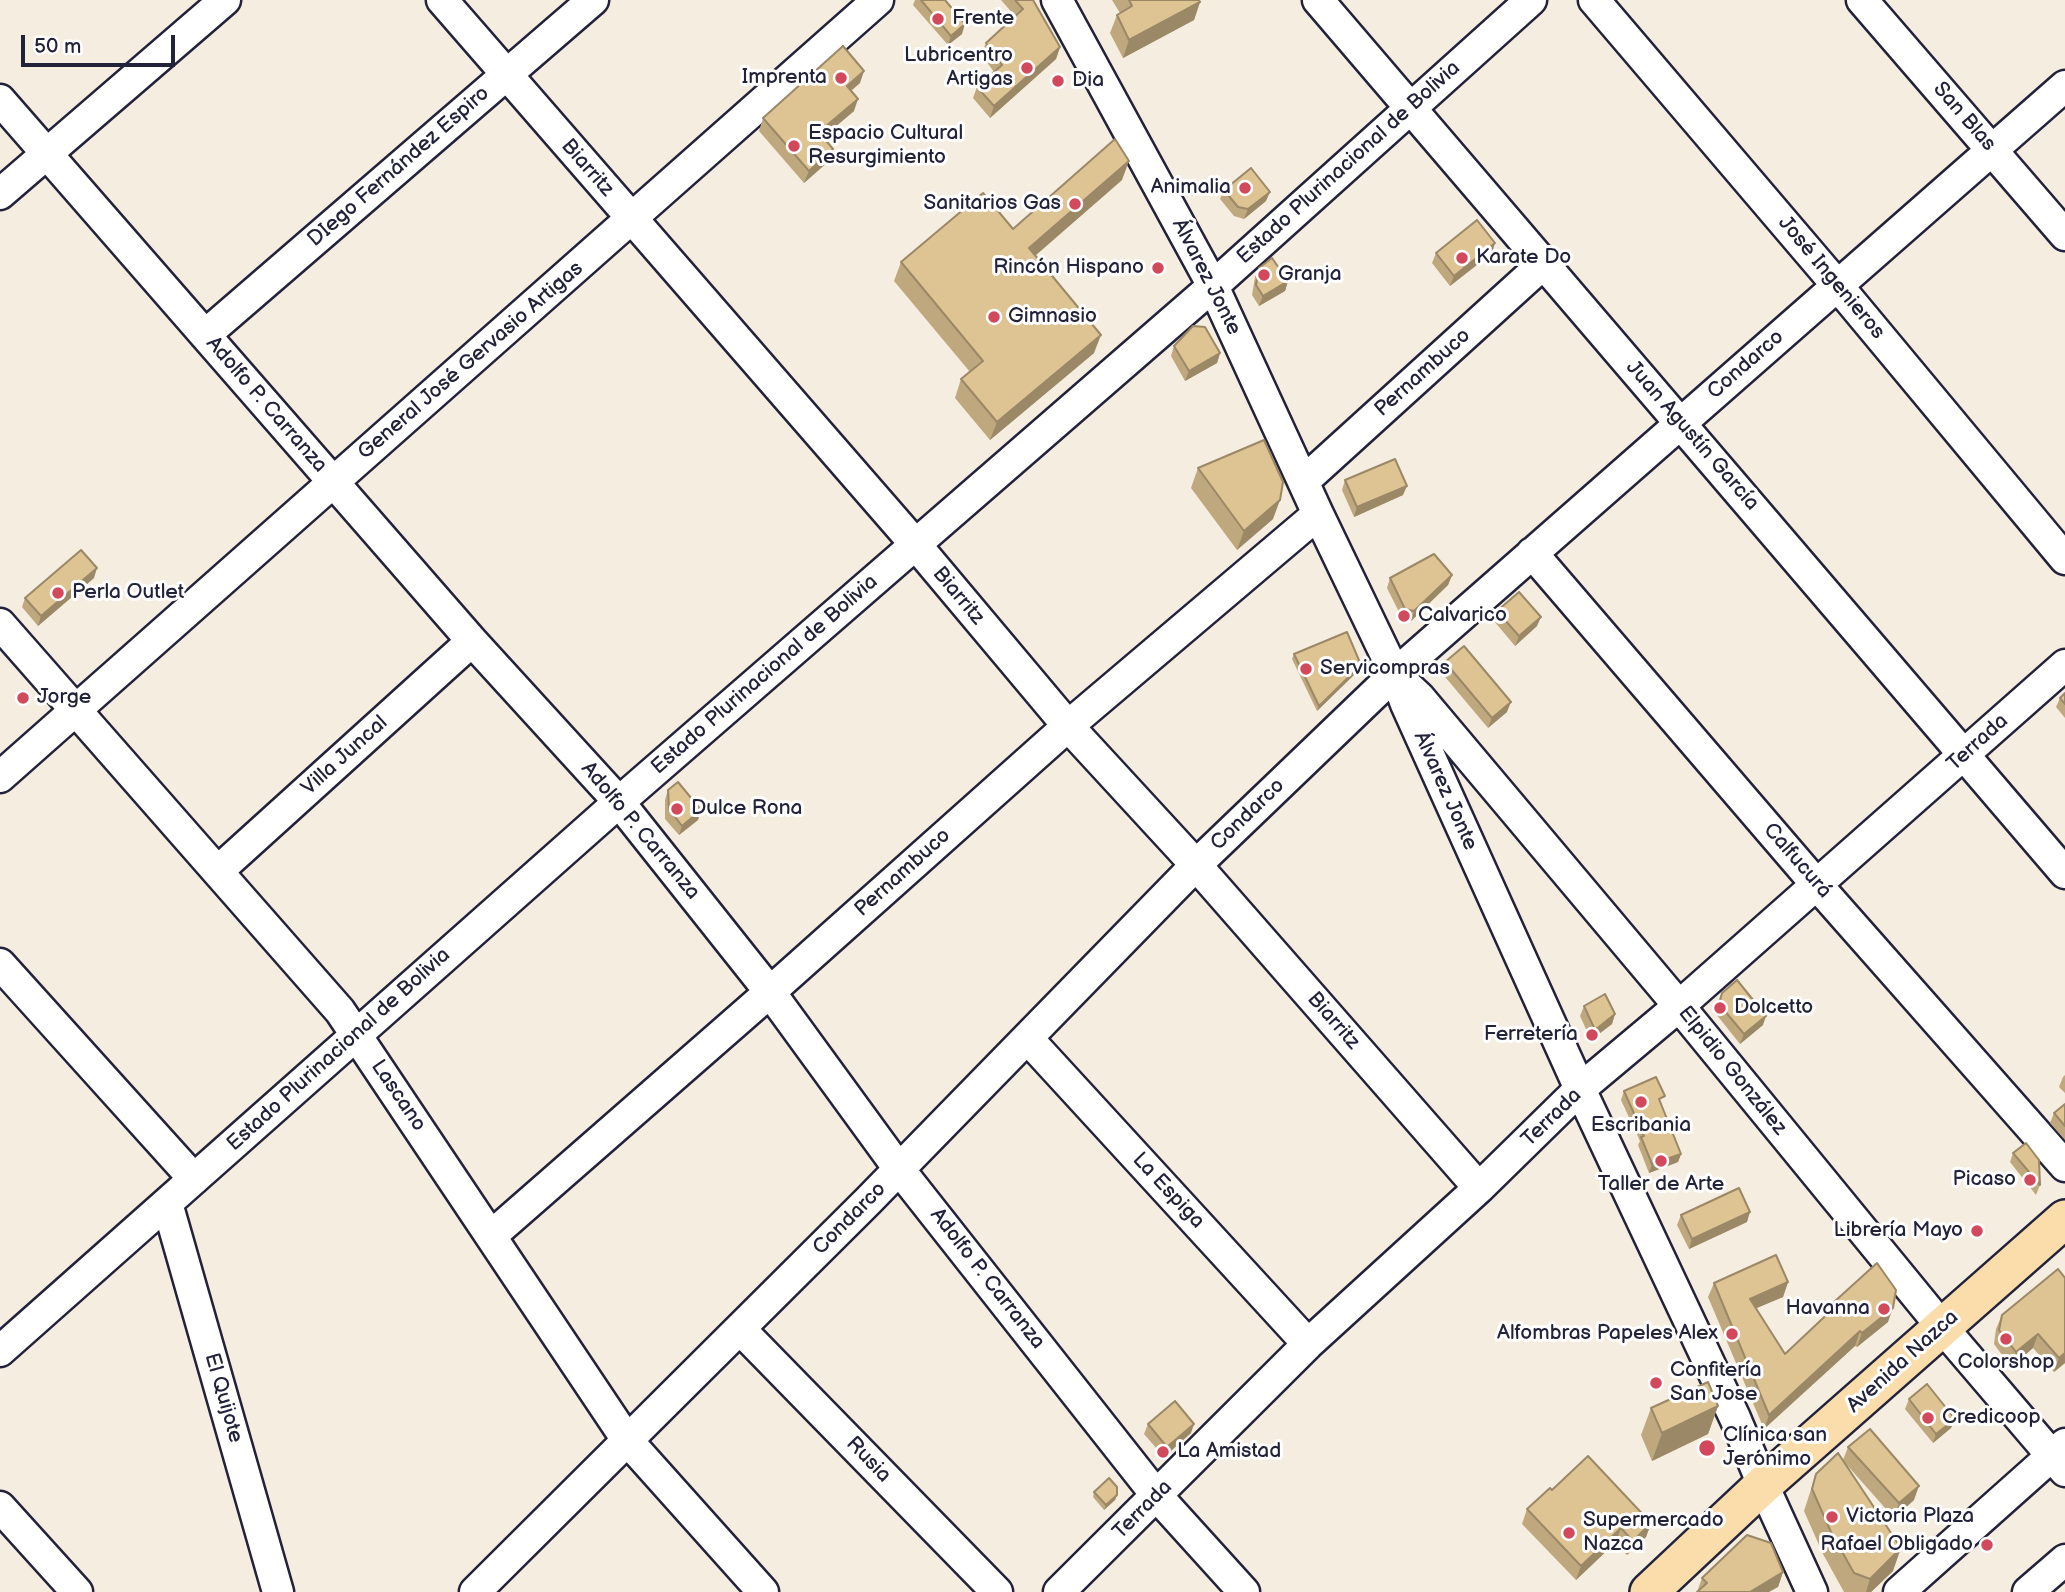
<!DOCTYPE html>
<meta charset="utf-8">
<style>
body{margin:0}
#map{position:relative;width:2065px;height:1592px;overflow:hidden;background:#f5eddf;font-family:"Balsamiq Sans",sans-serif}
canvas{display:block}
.scale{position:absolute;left:21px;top:35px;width:154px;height:32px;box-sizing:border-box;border:4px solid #22223b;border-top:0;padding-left:9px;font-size:21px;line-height:24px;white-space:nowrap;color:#22223b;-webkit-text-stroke:5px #fff;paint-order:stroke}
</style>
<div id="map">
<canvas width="2065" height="1592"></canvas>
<div class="scale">50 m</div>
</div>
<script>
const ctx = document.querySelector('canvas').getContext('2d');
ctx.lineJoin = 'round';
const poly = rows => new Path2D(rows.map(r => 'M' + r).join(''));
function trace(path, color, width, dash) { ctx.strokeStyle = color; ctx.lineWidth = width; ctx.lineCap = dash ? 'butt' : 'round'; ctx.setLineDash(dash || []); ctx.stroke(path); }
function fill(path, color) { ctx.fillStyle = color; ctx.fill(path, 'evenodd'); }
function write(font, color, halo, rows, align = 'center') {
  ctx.font = font + ' "Balsamiq Sans",sans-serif'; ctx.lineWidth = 6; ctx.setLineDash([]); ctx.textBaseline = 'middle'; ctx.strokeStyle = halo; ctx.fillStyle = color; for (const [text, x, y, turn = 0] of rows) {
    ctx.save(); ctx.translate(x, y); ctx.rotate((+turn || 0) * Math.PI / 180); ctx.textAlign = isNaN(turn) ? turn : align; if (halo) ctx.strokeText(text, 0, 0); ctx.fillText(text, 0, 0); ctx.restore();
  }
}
const minor = poly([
 [442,0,916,545,1068,726,1196,865,1479,1188],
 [1057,0,1213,286,1318,514,1395,674,1406,704,1580,1089,1735,1418,1763,1485,1812,1592],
 [1318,0,2065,873],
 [1594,0,1837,285,2065,559],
 [1862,0,2065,235],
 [0,100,472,641,619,802,770,992,899,1169,1157,1496,1244,1592],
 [0,194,225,0],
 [205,335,593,0],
 [1304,481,1543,264],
 [1532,553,1817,885,2065,1166],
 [0,624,340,1011,627,1440,763,1592],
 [1405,684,1419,697,1679,1006,1942,1327,2065,1471],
 [0,777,878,0],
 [218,871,472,641],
 [0,964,194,1179],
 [1028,1039,1308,1344],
 [167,1203,278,1592],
 [491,1236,770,992,1068,726,1318,514],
 [740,1329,997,1592],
 [0,1351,619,802,1213,286,1531,0],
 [0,1507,77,1592],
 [475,1592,868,1201,1196,865,1395,674,2065,86],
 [1059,1592,1308,1344,1479,1188,1580,1089,1679,1006,2065,665],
 [1899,1592,2065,1444],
 [2028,1592,2065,1560]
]);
const major = poly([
 [1649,1592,1763,1485,2065,1219]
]);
const wall = poly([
 [915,0,945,0,962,34,948,45,913,5],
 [1001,0,1033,0,1060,47,1056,59,990,118,973,98,977,87,994,72,981,54,986,43,1015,16],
 [1112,0,1199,0,1200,2,1194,20,1123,58,1110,33,1117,15,1120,13],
 [860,83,851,91,854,111,823,137,829,161,804,183,759,131,763,118],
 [1122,180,1035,256,1094,353,990,440,955,398,961,379,970,372,894,281,901,262,1013,229],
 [1224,190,1266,201,1244,219,1234,216,1220,199],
 [1436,253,1492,253,1450,286,1432,263],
 [1259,268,1288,281,1285,291,1259,306,1252,295,1255,277],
 [1174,346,1220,353,1217,363,1185,381,1171,356],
 [1198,468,1273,519,1237,550,1191,488],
 [1345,480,1403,495,1354,517,1342,490],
 [1452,575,1448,585,1411,621,1402,618,1387,588,1390,578],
 [94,578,38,626,22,607,25,598],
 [1497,611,1537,626,1515,646,1494,621],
 [1294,654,1361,665,1359,670,1317,711,1292,659],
 [1445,662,1507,712,1488,728,1441,672],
 [2065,693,2065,718,2056,707,2060,698],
 [668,790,701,810,698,820,679,835,665,819,665,800],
 [1722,993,1763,1025,1740,1044,1716,1014],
 [1584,1006,1615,1014,1612,1024,1591,1040,1580,1016],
 [2065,1075,2065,1093,2059,1087,2063,1077],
 [1624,1091,1661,1105,1681,1154,1678,1162,1649,1173,1638,1145,1640,1141,1621,1100],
 [2065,1104,2065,1140,2050,1123,2054,1113],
 [2013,1153,2040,1185,2036,1195,2010,1162],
 [1681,1215,1747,1222,1689,1249,1677,1225],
 [2058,1269,2065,1363,2054,1372,2033,1348,2011,1367,1994,1344,1996,1329,2002,1315],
 [1788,1282,1783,1297,1756,1308,1785,1354,1831,1310,1834,1302,1888,1322,1857,1347,1855,1346,1764,1429,1708,1297,1714,1283],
 [1909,1399,1955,1419,1951,1428,1933,1443,1905,1409],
 [1718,1406,1708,1434,1652,1461,1641,1435,1651,1408],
 [1148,1424,1191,1433,1164,1457,1144,1434],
 [1848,1447,1914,1500,1894,1518,1846,1464,1893,1571,1871,1592,1844,1592,1823,1554,1804,1511,1816,1474,1843,1460],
 [1552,1490,1651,1523,1646,1537,1627,1555,1615,1543,1576,1580,1522,1524,1527,1509],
 [1094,1492,1117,1495,1115,1500,1104,1510,1093,1497],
 [1783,1572,1778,1587,1697,1592,1702,1578]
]);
const shadedWall = poly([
 [1200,2,1194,20,1123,58,1129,40],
 [965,24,962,34,948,45,951,36],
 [1060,47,1056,59,990,118,994,106],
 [864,71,860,83,842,98,847,86],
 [858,99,854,111,815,144,819,132],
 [833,149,829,161,804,183,809,171],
 [1129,161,1122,180,1022,267,1029,248],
 [1270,192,1266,201,1244,219,1248,209],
 [1495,243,1492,253,1450,286,1454,276],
 [1288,281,1285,291,1259,306,1263,296],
 [1101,335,1094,353,990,440,997,422],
 [1220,353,1217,363,1185,381,1189,371],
 [1407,486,1403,495,1354,517,1357,507],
 [1280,500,1273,519,1237,550,1244,531],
 [97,568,94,578,38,626,41,616],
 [1452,575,1448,585,1411,621,1414,611],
 [1541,617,1537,626,1515,646,1519,636],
 [1361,665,1359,670,1317,711,1319,706],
 [1511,702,1507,712,1488,728,1492,718],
 [701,810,698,820,679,835,682,826],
 [1615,1014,1612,1024,1591,1040,1595,1030],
 [1766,1016,1763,1025,1740,1044,1744,1034],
 [1681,1154,1678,1162,1649,1173,1652,1164],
 [1750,1212,1747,1222,1689,1249,1692,1239],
 [1788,1282,1783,1297,1745,1313,1750,1299],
 [1893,1308,1888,1322,1857,1347,1862,1333],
 [1860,1331,1855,1346,1764,1429,1769,1415],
 [2038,1334,2033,1348,2011,1367,2016,1352],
 [2065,1353,2065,1363,2054,1372,2059,1358],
 [1718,1406,1708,1434,1652,1461,1662,1433],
 [1955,1419,1951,1428,1933,1443,1936,1434],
 [1194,1424,1191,1433,1164,1457,1167,1447],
 [1919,1486,1914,1500,1894,1518,1899,1503],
 [1117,1495,1115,1500,1104,1510,1106,1505],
 [1651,1523,1646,1537,1627,1555,1633,1541],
 [1621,1528,1615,1543,1576,1580,1581,1566],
 [1901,1548,1893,1571,1871,1592,1866,1592,1870,1579],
 [1783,1572,1778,1587,1769,1592,1750,1592]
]);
const building = poly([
 [921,0,945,0,965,24,951,36,921,0],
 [1015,0,1033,0,1060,47,994,106,977,87,1002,65,986,43,1023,9,1015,0],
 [1129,0,1199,0,1200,2,1129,40,1117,15,1132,6,1129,0],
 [843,46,864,71,847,86,858,99,819,132,833,149,809,171,763,118,843,46],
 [1115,139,1129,161,1029,248,1101,335,997,422,961,379,983,361,901,262,983,193,1013,229,1115,139],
 [1251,168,1270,192,1248,209,1238,207,1224,190,1251,168],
 [1477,220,1495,243,1454,276,1436,253,1477,220],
 [1272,258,1288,281,1263,296,1256,285,1259,268,1272,258],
 [1193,326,1205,327,1220,353,1189,371,1174,346,1193,326],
 [1264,440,1283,482,1280,500,1244,531,1198,468,1264,440],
 [1395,459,1407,486,1357,507,1345,480,1395,459],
 [81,550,97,568,41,616,25,598,81,550],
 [1434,554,1452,575,1414,611,1405,609,1390,578,1434,554],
 [1519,592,1541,617,1519,636,1497,611,1519,592],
 [1347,632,1361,665,1319,706,1294,654,1347,632],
 [1464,646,1511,702,1492,718,1445,662,1464,646],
 [2065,693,2065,704,2060,698,2065,693],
 [678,782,701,810,682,826,669,809,668,790,678,782],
 [1737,980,1766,1016,1744,1034,1719,1004,1722,993,1737,980],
 [1605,994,1615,1014,1595,1030,1584,1006,1605,994],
 [1656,1077,1665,1096,1659,1099,1681,1154,1652,1164,1641,1137,1644,1136,1624,1091,1656,1077],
 [2065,1104,2065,1126,2054,1113,2065,1104],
 [2026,1143,2039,1160,2040,1185,2013,1153,2026,1143],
 [1739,1188,1750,1212,1692,1239,1681,1215,1739,1188],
 [1776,1255,1788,1282,1750,1299,1785,1354,1837,1305,1834,1302,1877,1263,1896,1290,1893,1308,1862,1333,1860,1331,1769,1415,1714,1283,1776,1255],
 [2058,1269,2065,1278,2065,1353,2059,1358,2038,1334,2016,1352,1999,1330,2002,1315,2058,1269],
 [1708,1382,1718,1406,1662,1433,1651,1408,1708,1382],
 [1927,1384,1955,1419,1936,1434,1909,1399,1927,1384],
 [1175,1401,1194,1424,1167,1447,1148,1424,1175,1401],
 [1870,1429,1919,1486,1899,1503,1848,1447,1870,1429],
 [1838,1453,1901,1548,1870,1579,1854,1573,1831,1532,1812,1489,1816,1474,1838,1453],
 [1588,1456,1651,1523,1633,1541,1621,1528,1581,1566,1527,1509,1550,1488,1552,1490,1588,1456],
 [1109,1478,1117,1487,1117,1495,1106,1505,1094,1492,1109,1478],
 [1747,1535,1771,1543,1783,1572,1750,1592,1697,1592,1707,1583,1702,1578,1747,1535]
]);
const markers = [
 [938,19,7,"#d1495b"],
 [1027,68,7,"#d1495b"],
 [841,78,7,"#d1495b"],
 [1058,81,7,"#d1495b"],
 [794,146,7,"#d1495b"],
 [1245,188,7,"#d1495b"],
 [1075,204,7,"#d1495b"],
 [1462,258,7,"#d1495b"],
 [1158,268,7,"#d1495b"],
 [1264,275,7,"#d1495b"],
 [994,317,7,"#d1495b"],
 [58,593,7,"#d1495b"],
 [1404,616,7,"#d1495b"],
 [1306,669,7,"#d1495b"],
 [23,698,7,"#d1495b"],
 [677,809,7,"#d1495b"],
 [1720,1008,7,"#d1495b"],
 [1592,1035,7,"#d1495b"],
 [1641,1102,7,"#d1495b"],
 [1661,1161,7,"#d1495b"],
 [2030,1180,7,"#d1495b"],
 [1977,1231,7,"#d1495b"],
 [1884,1309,7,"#d1495b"],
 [1732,1334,7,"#d1495b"],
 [2006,1339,7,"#d1495b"],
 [1656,1383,7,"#d1495b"],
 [1928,1418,7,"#d1495b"],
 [1707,1448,9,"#d1495b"],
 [1163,1452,7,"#d1495b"],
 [1832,1517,7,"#d1495b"],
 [1569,1533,7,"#d1495b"],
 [1987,1545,7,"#d1495b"]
];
const poiNames = [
 ["Frente",952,19],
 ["Lubricentro",1013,56,"right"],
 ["Artigas",1013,80,"right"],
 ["Imprenta",827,78,"right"],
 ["Dia",1072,81],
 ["Espacio Cultural",808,134],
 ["Resurgimiento",808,158],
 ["Animalia",1231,188,"right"],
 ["Sanitarios Gas",1061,204,"right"],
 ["Karate Do",1476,258],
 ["Rincón Hispano",1144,268,"right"],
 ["Granja",1278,275],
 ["Gimnasio",1008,317],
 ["Perla Outlet",72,593],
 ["Calvarico",1418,616],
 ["Servicompras",1320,669],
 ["Jorge",37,698],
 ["Dulce Rona",691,809],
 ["Dolcetto",1734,1008],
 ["Ferretería",1578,1035,"right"],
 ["Escribania",1641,1126,"center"],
 ["Picaso",2016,1180,"right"],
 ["Taller de Arte",1661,1185,"center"],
 ["Librería Mayo",1963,1231,"right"],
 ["Havanna",1870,1309,"right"],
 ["Alfombras Papeles Alex",1718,1334,"right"],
 ["Colorshop",2006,1363,"center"],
 ["Confitería",1670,1371],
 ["San Jose",1670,1395],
 ["Credicoop",1942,1418],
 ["Clínica san",1723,1436],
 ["Jerónimo",1723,1460],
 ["La Amistad",1177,1452],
 ["Victoria Plaza",1846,1517],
 ["Supermercado",1583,1521],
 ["Nazca",1583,1545],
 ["Rafael Obligado",1973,1545,"right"]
];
const streetNames = [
 ["San Blas",1964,117,49],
 ["Estado Plurinacional de Bolivia",1349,163,-42],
 ["DIego Fernández Espiro",399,167,-41],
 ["Biarritz",587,168,49],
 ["Álvarez Jonte",1206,277,63],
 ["José Ingenieros",1831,278,50],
 ["General José Gervasio Artigas",471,361,-41],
 ["Condarco",1746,365,-41],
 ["Pernambuco",1423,373,-42],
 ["Adolfo P. Carranza",266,405,49],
 ["Juan Agustín García",1692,436,49],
 ["Biarritz",958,596,50],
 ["Estado Plurinacional de Bolivia",765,675,-41],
 ["Terrada",1978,743,-42],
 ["Villa Juncal",345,756,-42],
 ["Álvarez Jonte",1445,791,66],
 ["Condarco",1248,815,-44],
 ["Adolfo P. Carranza",640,831,50],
 ["Calfucurá",1797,861,49],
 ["Pernambuco",903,873,-42],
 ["Biarritz",1333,1021,49],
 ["Estado Plurinacional de Bolivia",339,1050,-42],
 ["Elpidio González",1732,1071,51],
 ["Lascano",398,1096,56],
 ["Terrada",1552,1118,-44],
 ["La Espiga",1168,1191,47],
 ["Condarco",850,1219,-45],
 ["Adolfo P. Carranza",987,1279,52],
 ["Avenida Nazca",1903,1362,-42],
 ["El Quijote",223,1398,74],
 ["Rusia",868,1460,46],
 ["Terrada",1143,1510,-45]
];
trace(minor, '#22223b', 35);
trace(major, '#22223b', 42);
trace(minor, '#fff', 30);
trace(major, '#fbddab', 37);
fill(wall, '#bfa87e');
fill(shadedWall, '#9b8867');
fill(building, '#dec393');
trace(building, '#9b8867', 2);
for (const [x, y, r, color] of markers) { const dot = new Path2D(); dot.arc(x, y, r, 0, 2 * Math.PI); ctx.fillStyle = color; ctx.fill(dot); trace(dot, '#fff', 2.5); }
write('21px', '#22223b', '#fff', poiNames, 'left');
write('21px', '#22223b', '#fff', streetNames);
</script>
